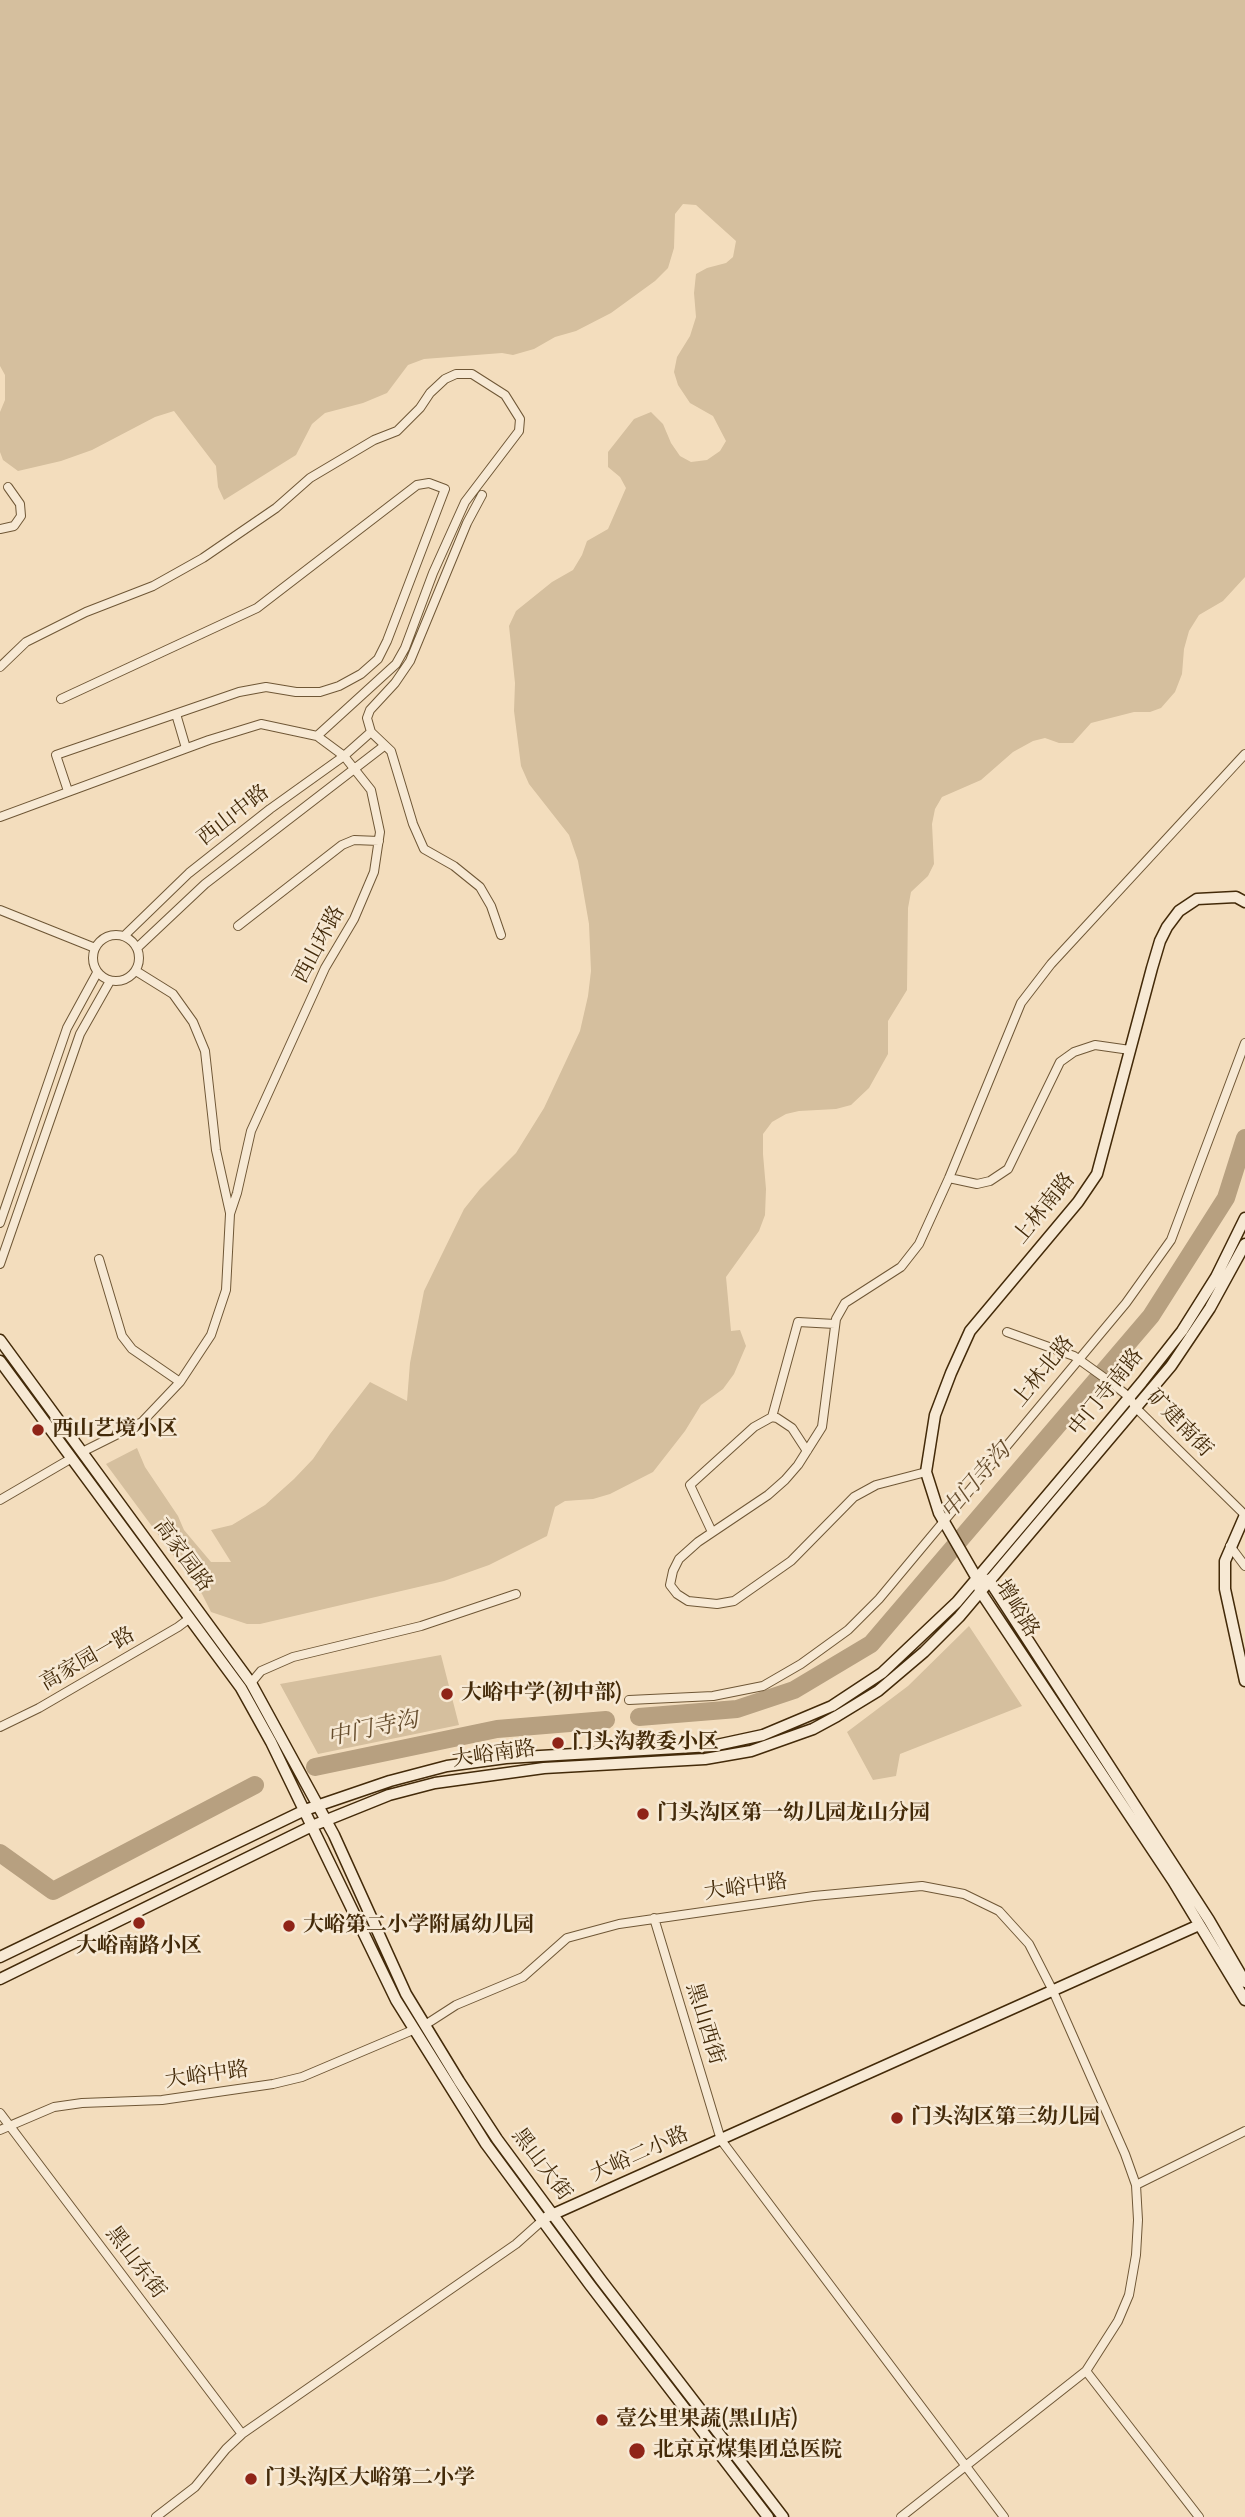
<!DOCTYPE html>
<meta charset="utf-8">
<style>
body{margin:0}
canvas{display:block;background:#f3ddbd}
</style>
<canvas width="1245" height="2517"></canvas>
<script>
const ctx = document.querySelector('canvas').getContext('2d');
ctx.lineJoin = 'round';
function fill(path, color) { ctx.fillStyle = color; ctx.fill(path, 'evenodd'); }
const poly = rows => new Path2D(rows.map(r => 'M' + r).join(''));
function trace(path, color, width, dash) { ctx.strokeStyle = color; ctx.lineWidth = width; ctx.lineCap = dash ? 'butt' : 'round'; ctx.setLineDash(dash || []); ctx.stroke(path); }
function write(font, color, halo, rows, align = 'center') {
  ctx.font = font + ' Cardo,"Noto Serif SC",serif'; ctx.lineWidth = 5; ctx.setLineDash([]); ctx.textBaseline = 'middle'; ctx.strokeStyle = halo; ctx.fillStyle = color; for (const [text, x, y, turn = 0] of rows) {
    ctx.save(); ctx.translate(x, y); ctx.rotate((+turn || 0) * Math.PI / 180); ctx.textAlign = isNaN(turn) ? turn : align; if (halo) ctx.strokeText(text, 0, 0); ctx.fillText(text, 0, 0); ctx.restore();
  }
}
const green = poly([
 [0,0,1245,0,1245,577,1223,601,1199,615,1189,631,1184,649,1182,674,1175,692,1161,708,1150,712,1134,712,1091,723,1073,743,1059,743,1045,738,1033,741,1013,752,981,780,942,797,935,809,932,824,934,864,928,876,911,892,908,908,907,990,888,1021,888,1054,869,1088,851,1105,836,1109,799,1111,786,1114,772,1122,763,1134,763,1154,766,1189,765,1215,759,1231,726,1277,731,1331,740,1330,746,1346,734,1374,723,1389,701,1405,685,1431,653,1472,610,1494,593,1499,565,1501,555,1507,547,1536,489,1565,444,1581,260,1624,247,1624,211,1612,202,1594,106,1464,137,1448,145,1467,178,1516,184,1530,211,1562,231,1562,211,1530,232,1525,265,1505,294,1479,313,1459,330,1434,370,1382,407,1401,410,1363,424,1291,464,1209,480,1189,516,1153,544,1108,580,1031,588,996,591,971,589,924,578,861,569,835,529,784,521,766,514,711,515,683,509,626,516,611,552,582,573,570,582,555,587,541,608,529,626,488,620,477,608,467,608,452,634,419,651,412,663,424,671,443,680,456,691,462,707,460,720,451,726,441,713,416,690,403,678,385,674,372,677,357,690,336,696,317,694,293,696,274,707,268,726,263,733,257,736,241,696,205,683,204,675,214,674,248,668,268,655,281,611,313,576,331,555,337,534,349,513,355,502,353,424,359,408,365,387,393,363,403,325,413,312,424,296,455,224,500,218,487,216,466,174,411,155,417,92,450,61,461,18,471,3,460,0,452,0,412,5,400,5,375,0,366],
 [969,1626,1022,1706,900,1754,896,1776,873,1780,847,1732,908,1686],
 [441,1655,459,1725,318,1754,280,1684]
]);
const river = poly([
 [639,1717,737,1709,794,1690,871,1644,1151,1316,1226,1198,1245,1138],
 [315,1767,497,1729,606,1720],
 [0,1853,53,1891,255,1785]
]);
const street = poly([
 [482,495,467,523,410,661,395,683,370,710,367,718,371,732,391,751,413,824,424,849,454,866,480,887,491,906,501,935],
 [0,529,14,526,21,516,20,504,8,487],
 [0,667,26,642,86,612,153,586,203,558,276,508,310,478,374,440,397,431,420,408,430,393,445,379,456,374,472,374,505,395,520,419,519,431,465,502,433,573,405,648,396,664,317,736],
 [61,699,257,608,417,485,429,483,445,489,387,641,378,659,361,674,339,686,320,692,296,692,266,687,239,692,56,755,68,791],
 [176,714,186,748],
 [0,817,209,740,261,724,317,736,344,756,371,790,380,832,374,872,354,919,325,968,251,1131,237,1193,230,1214,226,1290,211,1335,180,1382,142,1422,82,1452],
 [0,910,95,948],
 [238,926,342,845,354,840,379,841],
 '93 958a23 23 0 1 1 46 0a23 23 0 1 1-46 0Z',
 [124,936,189,873,270,809,344,756,371,732],
 [137,948,205,884,384,746],
 [136,971,173,994,193,1022,205,1051,216,1150,230,1213],
 [949,1178,977,1184,990,1181,1008,1169,1060,1062,1074,1052,1095,1045,1130,1050],
 [0,1223,67,1028,97,973],
 [99,1259,122,1336,132,1349,180,1382],
 [0,1264,80,1034,110,981],
 [1007,1332,1074,1356,1113,1384,1129,1397,1136,1408,1245,1515],
 [772,1417,798,1322,835,1324],
 [926,1472,876,1485,854,1497,791,1561,734,1601,717,1604,688,1601,677,1594,670,1585,673,1571,679,1559,698,1542,768,1495,785,1480,798,1465,822,1427,836,1319,845,1303,901,1267,919,1244,949,1178,1021,1003,1051,964,1245,754],
 [0,1500,72,1458],
 [712,1532,690,1485,754,1427,772,1417,777,1418,792,1428,807,1451],
 [1230,1546,1245,1566],
 [251,1683,261,1671,293,1657,421,1626,516,1594],
 [629,1700,713,1696,763,1686,801,1664,848,1630,879,1599,1126,1303,1171,1240,1245,1043],
 [0,1727,39,1708,178,1627,190,1618],
 [654,1918,721,2140,1004,2517],
 [425,2025,456,2005,523,1977,567,1938,619,1924,814,1896,922,1886,964,1894,999,1911,1029,1944,1053,1991,1125,2154,1136,2185,1138,2220,1136,2255,1129,2295,1118,2321,1086,2371,901,2517],
 [0,2113,242,2434],
 [0,2130,54,2107,82,2103,162,2100,273,2084,302,2077,413,2030],
 [1136,2185,1245,2131],
 [1086,2371,1199,2517],
 [156,2517,195,2487,226,2449,242,2434,516,2244,544,2219]
]);
const secondary = poly([
 [1245,902,1236,897,1197,899,1179,911,1167,927,1160,941,1152,968,1097,1174,1078,1202,970,1331,951,1373,935,1415,926,1472,939,1513,976,1577,980,1591,1173,1881,1245,2000],
 [0,1340,251,1683,334,1835,406,1994,459,2081,497,2139,601,2280,783,2517],
 [0,1361,241,1688,271,1742,396,2000,486,2144,590,2285,768,2517],
 [1245,1515,1225,1561,1225,1589,1245,1681],
 [982,1579,989,1580,1209,1920,1245,1982],
 [0,1957,305,1810,390,1781,447,1766,506,1758,712,1746,763,1735,832,1706,882,1673,957,1602,1082,1454,1142,1382,1182,1331,1216,1277,1245,1218],
 [0,1979,312,1826,389,1795,435,1783,544,1768,705,1759,751,1751,813,1729,837,1716,878,1691,924,1652,959,1617,1171,1366,1210,1308,1245,1244],
 [547,2217,1199,1925]
]);
const markers = [
 [38,1430,7,"#8f2418"],
 [447,1694,7,"#8f2418"],
 [558,1743,7,"#8f2418"],
 [643,1814,7,"#8f2418"],
 [139,1923,7,"#8f2418"],
 [289,1926,7,"#8f2418"],
 [897,2118,7,"#8f2418"],
 [602,2420,7,"#8f2418"],
 [637,2451,9,"#8f2418"],
 [251,2479,7,"#8f2418"]
];
const streetNames = [
 ["西山中路",234,816,-38],
 ["西山环路",320,945,-62],
 ["上林南路",1045,1209,-51],
 ["上林北路",1044,1372,-51],
 ["中门寺南路",1107,1393,-51],
 ["矿建南街",1179,1424,46],
 ["高家园路",182,1556,54],
 ["增峪路",1016,1609,58],
 ["高家园一路",88,1660,-30],
 ["大峪南路",494,1755,-8],
 ["大峪中路",746,1888,-8],
 ["黑山西街",704,2024,73],
 ["大峪中路",207,2076,-8],
 ["大峪二小路",640,2155,-24],
 ["黑山大街",541,2165,53],
 ["黑山东街",135,2263,53]
];
const poiNames = [
 ["西山艺境小区",52,1430],
 ["大峪中学(初中部)",461,1694],
 ["门头沟教委小区",572,1743],
 ["门头沟区第一幼儿园龙山分园",657,1814],
 ["大峪第二小学附属幼儿园",303,1926],
 ["大峪南路小区",139,1947,"center"],
 ["门头沟区第三幼儿园",911,2118],
 ["壹公里果蔬(黑山店)",616,2420],
 ["北京京煤集团总医院",653,2451],
 ["门头沟区大峪第二小学",265,2479]
];
const waterNames = [
 ["中门寺沟",977,1482,-49],
 ["中门寺沟",373,1730,-12]
];
fill(green, '#d5bf9e');
trace(river, '#b7a080', 18);
trace(street, '#6f5736', 10);
trace(secondary, '#432a09', 13);
trace(street, '#f7e9d4', 8);
trace(secondary, '#f7e9d4', 10);
for (const [x, y, r, color] of markers) { const dot = new Path2D(); dot.arc(x, y, r, 0, 2 * Math.PI); ctx.fillStyle = color; ctx.fill(dot); trace(dot, '#f7e9d4', 2.5); }
write('21px', '#432a09', '#f7e9d4', streetNames);
write('bold 21px', '#432a09', '#f7e9d4', poiNames, 'left');
write('italic 23px', '#664d2d', '#f7e9d4', waterNames);
</script>
